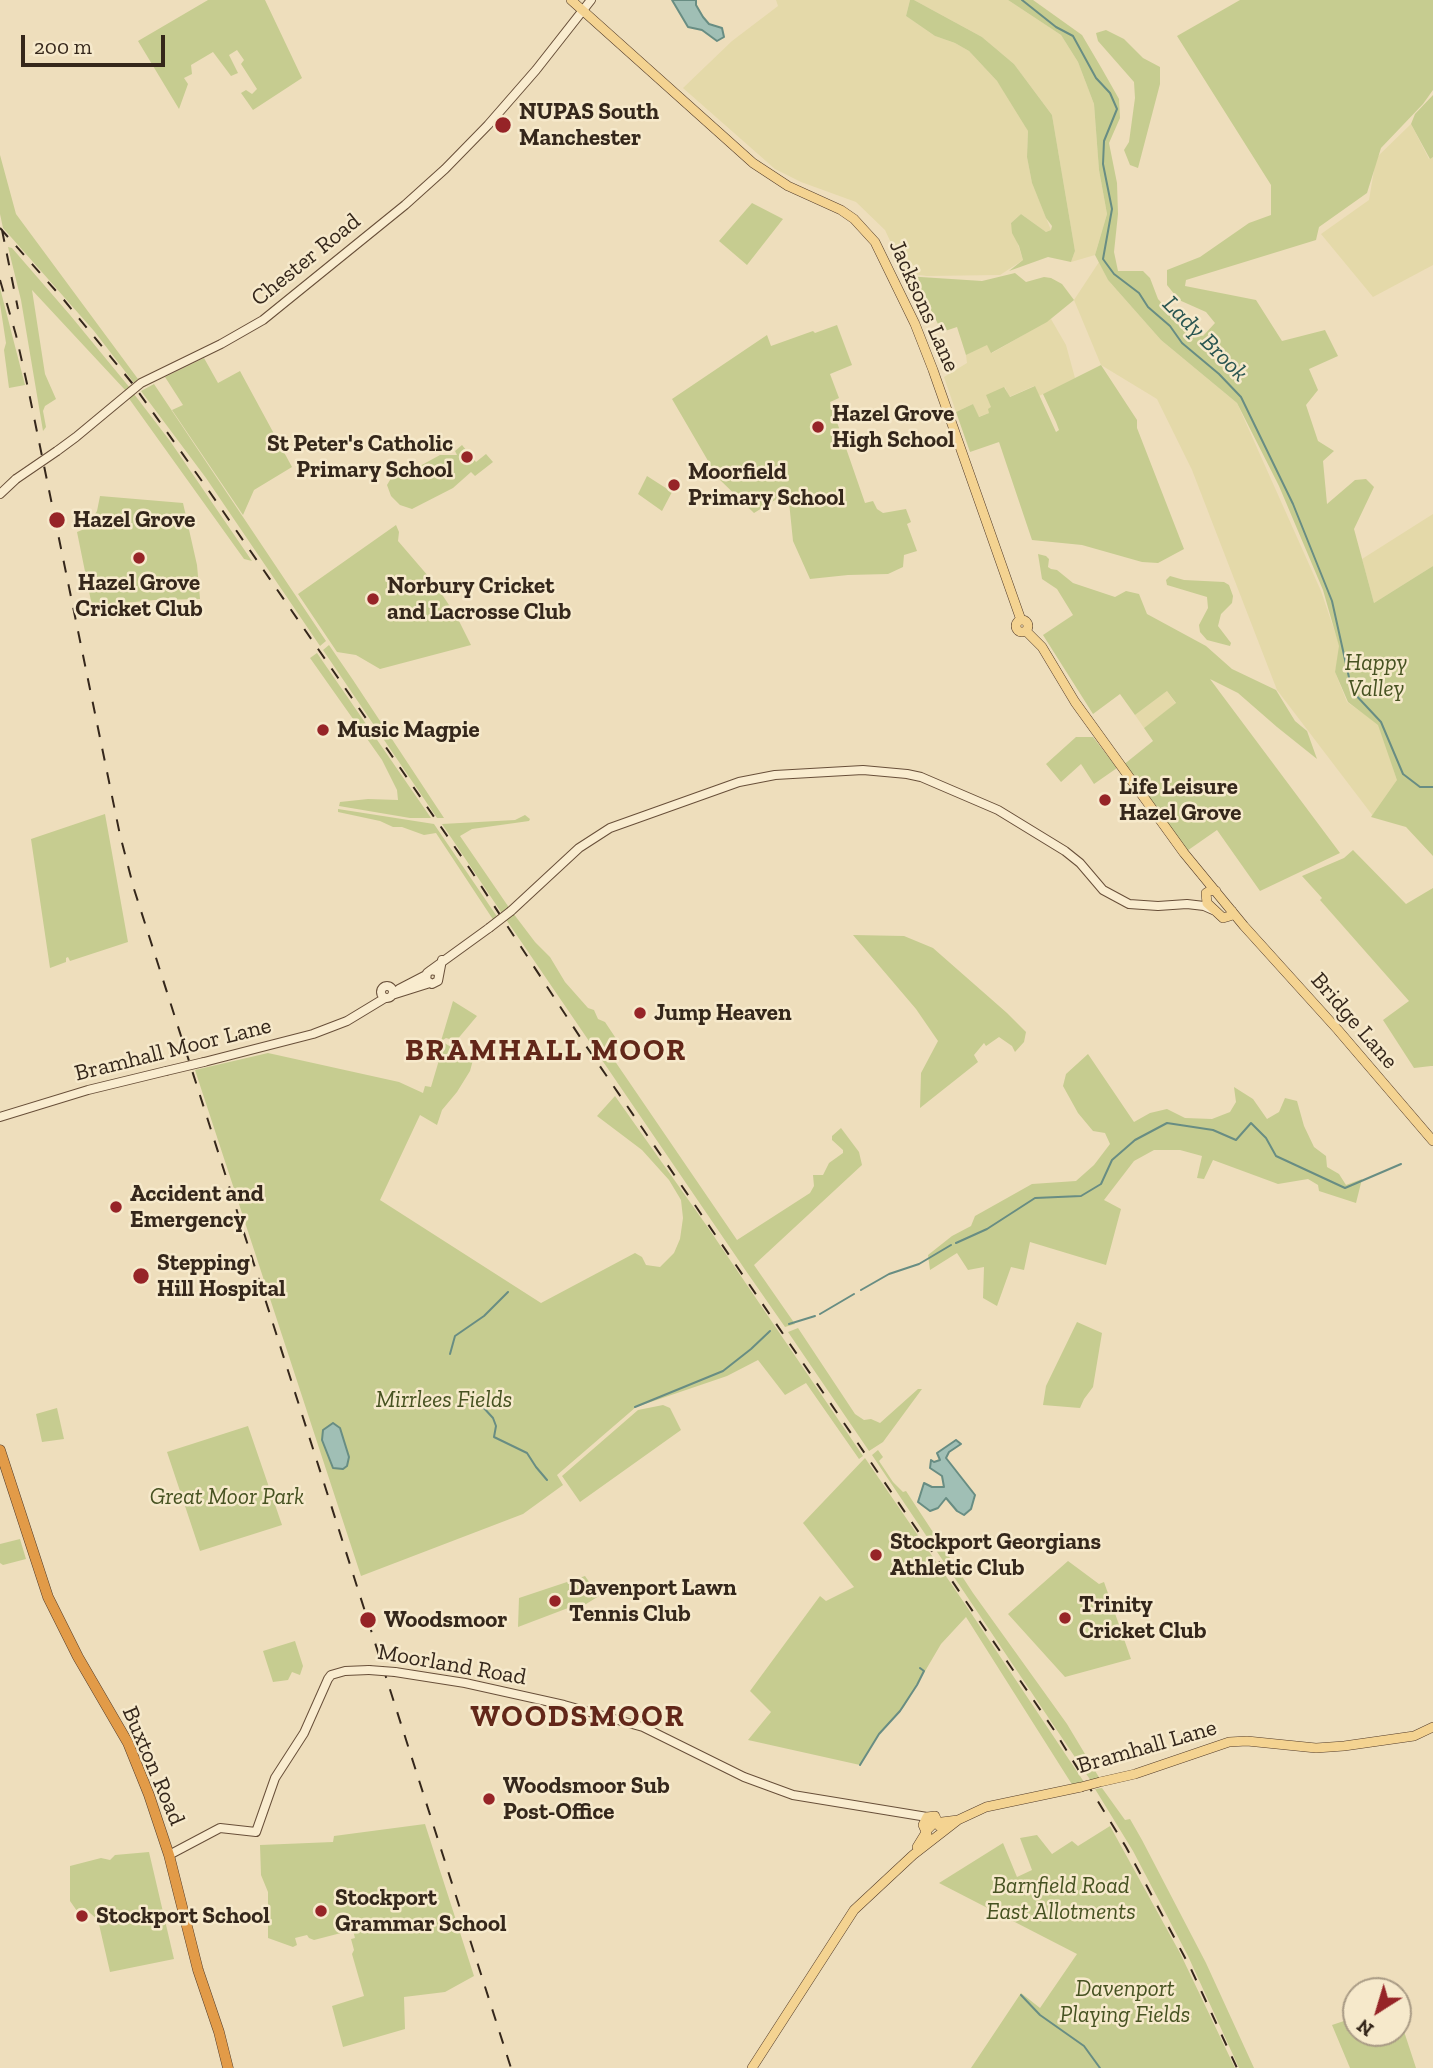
<!DOCTYPE html>
<style>
body{margin:0}
#map{position:relative;width:1433px;height:2068px;overflow:hidden;background:#eedebc;font-family:"Zilla Slab",serif}
canvas{display:block}
.north{position:absolute;left:1342px;top:1977px;width:70px;height:70px;box-sizing:border-box;background:#f6e9cb;border:2px solid #a99b85;border-radius:50%;rotate:217deg;font-size:19px;font-weight:700;line-height:28px;text-align:center;color:#35271b}
.north::after{content:'';display:block;margin:auto;width:24px;height:32px;background:#962427;clip-path:polygon(50% 0,100% 100%,50% 72%,0 100%)}
.scale{position:absolute;left:21px;top:35px;width:144px;height:32px;box-sizing:border-box;border:4px solid #35271b;border-top:0;padding-left:9px;font-size:21px;line-height:24px;white-space:nowrap;color:#35271b;-webkit-text-stroke:5px #f6e9cb;paint-order:stroke}
</style>
<div id="map">
<canvas width="1433" height="2068"></canvas>
<div class="north">N</div>
<div class="scale">200 m</div>
</div>
<script>
const ctx = document.querySelector('canvas').getContext('2d');
ctx.lineJoin = 'round';
function fill(path, color) { ctx.fillStyle = color; ctx.fill(path, 'evenodd'); }
const poly = rows => new Path2D(rows.map(r => 'M' + r).join(''));
function trace(path, color, width, dash) { ctx.strokeStyle = color; ctx.lineWidth = width; ctx.lineCap = dash ? 'butt' : 'round'; ctx.setLineDash(dash || []); ctx.stroke(path); }
function write(font, color, halo, rows, align = 'center') {
  ctx.font = font + ' "Zilla Slab",serif'; ctx.lineWidth = 5; ctx.setLineDash([]); ctx.textBaseline = 'middle'; ctx.strokeStyle = halo; ctx.fillStyle = color; for (const [text, x, y, turn = 0] of rows) {
    ctx.save(); ctx.translate(x, y); ctx.rotate((+turn || 0) * Math.PI / 180); ctx.textAlign = isNaN(turn) ? turn : align; if (halo) ctx.strokeText(text, 0, 0); ctx.fillText(text, 0, 0); ctx.restore();
  }
}
const farmland = poly([
 [776,0,910,0,906,16,935,36,955,43,969,51,997,81,1025,121,1028,131,1027,157,1032,183,1051,230,1046,232,1021,214,1011,223,1023,260,1000,275,927,276,905,273,885,230,856,202,801,182,775,169,683,88,732,41,778,6],
 [914,0,1008,0,1061,35,1078,62,1094,104,1099,170,1107,214,1095,255,1071,262,1075,251,1052,115,1014,64,982,37],
 [1411,124,1429,159,1433,157,1433,265,1373,297,1321,234,1369,200,1376,158],
 [1099,262,1108,280,1161,340,1237,403,1321,591,1340,647,1335,672,1347,702,1380,725,1399,781,1373,816,1277,690,1192,470,1157,399,1101,365,1074,300],
 [1051,319,1066,345,1075,378,1039,396,1034,386,1009,397,1005,387,989,413,978,417,973,404,956,412,944,377,967,363,966,355,987,344,992,353],
 [1433,514,1433,566,1374,603,1362,559],
 [1167,691,1176,704,1144,728,1135,715]
]);
const green = poly([
 [208,0,265,0,302,78,253,110,241,93,246,90,252,94,257,89,241,64,244,60,237,50,229,55,238,73,231,76,213,52,191,65,192,74,184,78,188,84,179,109,138,41],
 [910,0,914,0,982,37,1014,64,1052,115,1075,251,1071,262,1048,257,1009,271,1023,260,1019,246,1012,233,1011,223,1021,214,1046,232,1051,230,1052,226,1046,218,1032,183,1027,157,1028,131,997,81,969,51,955,43,935,36,906,16],
 [1008,0,1033,0,1082,35,1102,69,1119,99,1120,118,1109,143,1117,183,1118,214,1114,252,1118,271,1143,271,1150,278,1158,299,1187,331,1203,336,1215,323,1206,312,1179,300,1167,285,1167,270,1200,257,1249,223,1271,215,1271,185,1177,36,1240,0,1433,0,1433,90,1423,104,1381,148,1367,193,1319,227,1316,240,1186,280,1185,286,1256,300,1282,341,1325,330,1338,356,1309,369,1318,390,1306,405,1318,441,1334,451,1323,461,1327,504,1355,480,1366,479,1374,487,1354,529,1374,603,1433,566,1433,856,1406,827,1371,817,1397,780,1378,725,1348,702,1335,672,1339,646,1323,590,1279,486,1237,403,1161,340,1108,280,1095,255,1107,214,1099,170,1094,104,1078,62,1061,35],
 [1106,30,1124,39,1143,58,1160,67,1160,84,1138,168,1130,165,1124,150,1129,142,1135,98,1134,82,1098,41,1096,33],
 [1433,95,1433,157,1430,159,1411,124,1415,114],
 [0,155,16,214,138,379,134,383,94,331,3,228,0,214],
 [752,203,783,219,747,265,719,241],
 [8,247,12,248,70,315,130,388,126,391,32,290,45,374,56,399,45,406,43,411,46,427,43,431,21,300],
 [1015,273,1026,282,1044,277,1051,278,1062,284,1074,300,1047,322,991,353,987,345,966,355,957,327,942,332,916,280,906,281,905,276,982,281],
 [0,288,25,385,9,388,4,350,6,343,0,304],
 [837,325,852,365,830,374,839,398,830,402,865,503,873,501,877,509,883,513,906,509,911,522,907,524,917,551,904,555,903,567,888,574,848,575,810,579,793,541,788,492,754,513,718,478,672,399,767,335,771,346,813,331,815,333],
 [204,358,218,383,240,371,292,467,254,490,243,515,172,410,183,405,165,377],
 [1101,365,1137,420,1137,428,1184,549,1158,563,1142,562,1082,545,1032,540,999,442,970,452,956,412,973,404,979,417,989,413,988,409,991,407,986,395,1004,387,1010,397,1035,386,1056,432,1059,430,1056,422,1043,394],
 [154,384,326,641,320,646,206,478,141,391],
 [134,394,170,441,252,561,244,559,130,400,129,398],
 [462,445,476,462,486,454,493,462,475,476,471,472,453,488,412,509,400,505,391,496,387,485,393,475,420,466,440,455,457,455,455,451],
 [647,476,672,492,662,511,638,494],
 [100,496,183,503,197,565,200,599,155,600,92,606,77,532,87,528,97,511],
 [396,525,399,532,398,541,435,584,457,617,471,645,380,669,356,655,337,652,298,594],
 [1038,554,1046,556,1049,559,1048,567,1051,569,1057,570,1073,583,1115,597,1126,591,1139,594,1147,614,1206,646,1232,669,1276,690,1295,721,1307,731,1317,759,1277,727,1238,693,1210,679,1340,853,1260,891,1217,830,1184,853,1122,766,1153,741,1144,728,1176,703,1167,691,1135,715,1120,694,1093,714,1043,635,1073,615,1057,589,1042,579],
 [1170,576,1184,580,1224,582,1229,585,1233,596,1232,603,1221,614,1218,626,1231,643,1230,646,1207,640,1200,632,1199,625,1208,608,1207,597,1167,585,1166,580],
 [329,645,353,680,444,818,437,818,323,650],
 [317,653,420,802,431,818,410,818,339,806,340,802,368,799,398,800,397,790,382,760,310,658],
 [1076,737,1093,737,1117,768,1094,784,1081,764,1061,782,1046,764],
 [338,809,434,824,498,918,494,921,436,833,424,835,402,827,393,827,380,821,338,812],
 [105,814,128,942,70,961,68,957,66,958,66,962,50,968,31,839],
 [525,815,530,819,529,821,472,829,460,836,510,909,503,915,442,824,515,820],
 [1353,850,1406,904,1433,888,1433,1066,1431,1066,1414,1068,1383,1020,1409,1001,1320,900,1322,898,1302,876,1344,858],
 [513,913,535,942,550,957,565,982,588,1008,594,1010,598,1019,605,1022,619,1043,608,1051,737,1240,810,1193,814,1186,813,1175,823,1175,829,1163,843,1153,843,1150,832,1140,832,1136,841,1128,859,1152,862,1165,754,1265,795,1324,785,1327,746,1271,505,918],
 [853,935,904,936,933,948,1007,1013,1026,1032,1024,1042,1015,1052,1012,1046,999,1037,986,1046,984,1043,974,1055,978,1062,920,1108,921,1073,938,1041,916,1009],
 [453,1001,477,1016,456,1041,446,1038,441,1041,473,1060,470,1071,457,1092,442,1110,437,1125,420,1115,380,1200,541,1303,635,1253,642,1257,646,1265,660,1267,674,1253,680,1239,683,1218,681,1200,669,1180,642,1150,597,1116,615,1096,709,1229,863,1456,859,1459,806,1383,785,1395,758,1360,727,1376,636,1407,557,1475,563,1485,523,1514,361,1576,195,1070,268,1053,399,1082,423,1093,425,1086,431,1087,442,1050,441,1041],
 [1088,1054,1134,1122,1150,1113,1167,1109,1185,1118,1212,1119,1230,1112,1236,1102,1234,1087,1253,1099,1267,1119,1279,1112,1285,1098,1297,1101,1304,1126,1314,1147,1326,1156,1327,1167,1339,1174,1346,1185,1362,1179,1356,1203,1319,1191,1318,1185,1308,1179,1278,1184,1213,1160,1204,1179,1197,1178,1202,1156,1180,1150,1154,1150,1134,1161,1104,1200,1121,1209,1106,1265,1030,1242,1024,1270,1011,1267,997,1306,983,1298,984,1267,968,1270,957,1253,930,1270,928,1255,952,1236,971,1226,975,1216,1032,1184,1076,1181,1094,1165,1110,1144,1105,1133,1093,1131,1078,1113,1063,1086,1066,1074],
 [1077,1322,1102,1333,1093,1387,1084,1399,1080,1408,1043,1405,1046,1386],
 [798,1328,855,1414,864,1420,871,1419,880,1423,918,1389,922,1389,883,1442,869,1451,788,1332],
 [663,1405,670,1408,681,1430,580,1502,562,1476,638,1410],
 [57,1408,64,1439,42,1442,36,1414],
 [248,1426,282,1525,200,1551,167,1452],
 [878,1450,883,1457,879,1461,893,1482,903,1492,906,1491,973,1593,1067,1724,1100,1779,1091,1781,872,1455],
 [865,1458,965,1604,1084,1782,1073,1786,966,1617,941,1644,904,1707,879,1734,860,1765,748,1740,771,1712,750,1691,820,1596,826,1601,854,1587,803,1523],
 [20,1539,26,1559,3,1565,0,1563,0,1544],
 [1068,1561,1099,1584,1104,1582,1131,1659,1065,1677,1008,1614],
 [585,1576,599,1596,578,1609,576,1605,518,1627,519,1598],
 [295,1641,303,1666,300,1675,292,1672,288,1680,273,1682,263,1651],
 [1102,1788,1125,1820,1130,1819,1142,1840,1206,1963,1254,2068,1239,2068,1188,1956,1133,1851,1095,1789],
 [425,1824,474,1976,445,1992,404,1997,405,2029,343,2047,332,2006,364,1996,352,1954,354,1950,351,1939,355,1938,350,1920,340,1921,341,1933,314,1940,309,1938,307,1935,295,1938,297,1945,293,1947,268,1938,268,1892,261,1875,260,1845,333,1842,334,1836],
 [1110,1826,1180,1953,1235,2068,971,2068,1021,1993,1040,2008,1077,1954,939,1883,1003,1843,1017,1877,1032,1870,1020,1838,1037,1835,1052,1854,1072,1841,1078,1846],
 [149,1852,174,1959,110,1972,98,1920,90,1913,77,1911,70,1901,70,1866,101,1858,110,1860,115,1855],
 [1398,2013,1416,2068,1350,2068,1332,2025,1356,2017,1356,2033,1398,2033]
]);
const water = poly([
 [672,0,696,0,696,5,703,17,709,24,722,28,724,37,717,41,702,30,688,27,672,0],
 [333,1423,340,1428,349,1457,347,1466,343,1469,333,1468,322,1440,323,1430,333,1423],
 [956,1440,961,1444,949,1452,946,1458,975,1495,971,1509,964,1515,957,1511,946,1498,938,1508,930,1511,918,1502,924,1483,932,1487,944,1487,942,1476,930,1468,931,1460,934,1462,940,1460,937,1453,956,1440]
]);
const stream = poly([
 [1022,0,1056,27,1073,36,1096,78,1110,93,1117,109,1104,141,1103,164,1112,209,1103,259,1114,274,1139,293,1148,307,1170,326,1182,343,1219,374,1241,397,1293,504,1332,601,1352,691,1381,722,1403,774,1420,787,1433,787],
 [956,1243,987,1229,1035,1198,1081,1196,1101,1184,1112,1160,1135,1140,1167,1123,1213,1130,1236,1140,1251,1123,1266,1138,1276,1156,1345,1188,1401,1164],
 [861,1290,889,1274,919,1264,951,1245],
 [820,1314,854,1294],
 [789,1324,815,1316],
 [450,1354,455,1336,484,1316,508,1292],
 [482,1406,493,1418,496,1426,494,1437,527,1453,536,1467,547,1480],
 [635,1407,723,1371,751,1349,770,1331],
 [860,1765,879,1734,900,1711,917,1685,924,1671,920,1668],
 [1021,1995,1040,2015,1084,2046,1100,2068]
]);
const secondary = poly([
 [57,451,76,437,141,383,221,344,263,320,405,205,445,169,488,125,536,70,591,0],
 [0,494,16,479],
 [511,911,579,848,610,828,739,782,775,775,863,770,907,774,921,777,998,810,1065,851,1080,863,1103,890,1129,904,1158,906,1187,904,1204,906,1213,910],
 [431,970,489,928],
 [439,974,436,971,431,970,427,973,426,980,432,984,438,981,442,960],
 '381 992a6 6 0 1 1 12 0a6 6 0 1 1-12 0Z',
 [399,989,426,975],
 [392,995,430,983],
 [204,1062,313,1034,347,1021,385,998],
 [0,1117,88,1090,166,1071],
 [395,1672,465,1683,564,1705,643,1727,744,1777,793,1795,927,1817],
 [169,1855,220,1828,256,1832,275,1778,304,1733,328,1679,331,1675,345,1671,369,1670]
]);
const primary = poly([
 [571,0,753,163,788,186,841,210,854,219,875,242,915,324,933,370,1021,620],
 '1016 626a6 6 0 1 1 12 0a6 6 0 1 1-12 0Z',
 [1026,631,1042,647,1075,702,1184,853,1244,926,1338,1030,1433,1141],
 [1216,891,1211,890,1206,893,1207,903,1223,918,1230,916,1232,911],
 [1100,1782,1135,1774,1229,1742,1247,1741,1316,1748,1344,1746,1414,1736,1433,1727],
 [927,1834,923,1825,927,1817,935,1816,939,1826],
 [917,1847,928,1829,934,1823,958,1820,986,1807,1081,1787],
 [752,2068,854,1910,913,1855,958,1820]
]);
const highway = poly([
 [0,1450,48,1597,78,1657,128,1743,149,1795,169,1855,198,1970,219,2032,228,2068]
]);
const rail = poly([
 [0,228,64,300,132,383,209,491,470,869,582,1040,1054,1730,1126,1847,1191,1969,1237,2068],
 [2,230,18,309],
 [0,280,16,335,28,388,120,835,134,889,511,2068]
]);
const secondaryBridge = poly([
 [16,479,57,451],
 [489,928,511,911],
 [166,1071,204,1062],
 [369,1670,395,1672]
]);
const primaryBridge = poly([
 [1081,1787,1100,1782]
]);
const markers = [
 [503,125,9,"#962427"],
 [818,427,7,"#962427"],
 [467,457,7,"#962427"],
 [674,485,7,"#962427"],
 [57,520,9,"#962427"],
 [139,558,7,"#962427"],
 [373,599,7,"#962427"],
 [323,730,7,"#962427"],
 [1105,800,7,"#962427"],
 [640,1013,7,"#962427"],
 [116,1207,7,"#962427"],
 [141,1276,9,"#962427"],
 [876,1555,7,"#962427"],
 [555,1601,7,"#962427"],
 [1065,1618,7,"#962427"],
 [368,1620,9,"#962427"],
 [489,1799,7,"#962427"],
 [321,1911,7,"#962427"],
 [82,1916,7,"#962427"]
];
const poiNames = [
 ["NUPAS South",519,112],
 ["Manchester",519,138],
 ["Hazel Grove",832,414],
 ["High School",832,440],
 ["St Peter's Catholic",453,444,"right"],
 ["Primary School",453,470,"right"],
 ["Moorfield",688,472],
 ["Primary School",688,498],
 ["Hazel Grove",73,520],
 ["Hazel Grove",139,583,"center"],
 ["Cricket Club",139,609,"center"],
 ["Norbury Cricket",387,586],
 ["and Lacrosse Club",387,612],
 ["Music Magpie",337,730],
 ["Life Leisure",1119,787],
 ["Hazel Grove",1119,813],
 ["Jump Heaven",654,1013],
 ["Accident and",130,1194],
 ["Emergency",130,1220],
 ["Stepping",157,1263],
 ["Hill Hospital",157,1289],
 ["Stockport Georgians",890,1542],
 ["Athletic Club",890,1568],
 ["Davenport Lawn",569,1588],
 ["Tennis Club",569,1614],
 ["Trinity",1079,1605],
 ["Cricket Club",1079,1631],
 ["Woodsmoor",384,1620],
 ["Woodsmoor Sub",503,1786],
 ["Post-Office",503,1812],
 ["Stockport",335,1898],
 ["Grammar School",335,1924],
 ["Stockport School",96,1916]
];
const streetNames = [
 ["Chester Road",306,260,-39],
 ["Jacksons Lane",924,306,66],
 ["Bridge Lane",1354,1021,49],
 ["Bramhall Moor Lane",173,1050,-14],
 ["Moorland Road",452,1665,10],
 ["Bramhall Lane",1147,1747,-16],
 ["Buxton Road",153,1766,67]
];
const parkNames = [
 ["Happy",1376,663],
 ["Valley",1376,689],
 ["Mirrlees Fields",444,1400],
 ["Great Moor Park",227,1497],
 ["Barnfield Road",1061,1886],
 ["East Allotments",1061,1912],
 ["Davenport",1125,1989],
 ["Playing Fields",1125,2015]
];
const waterNames = [
 ["Lady Brook",1205,339,45]
];
const districtNames = [
 ["BRAMHALL MOOR",546,1051],
 ["WOODSMOOR",578,1717]
];
fill(farmland, '#e4d9a9');
fill(green, '#c6cc90');
fill(water, '#a0bfb5');
trace(water, '#688d83', 2);
trace(stream, '#688d83', 2);
trace(secondary, '#684f39', 10);
trace(primary, '#533c2a', 10);
trace(highway, '#533c2a', 11);
trace(secondary, '#f9eccf', 8);
trace(primary, '#f4d391', 9);
trace(highway, '#e29b48', 10);
trace(rail, '#35271b', 2, [12, 12]);
trace(secondaryBridge, '#684f39', 10, []);
trace(primaryBridge, '#533c2a', 10, []);
trace(secondaryBridge, '#f9eccf', 8);
trace(primaryBridge, '#f4d391', 9);
for (const [x, y, r, color] of markers) { const dot = new Path2D(); dot.arc(x, y, r, 0, 2 * Math.PI); ctx.fillStyle = color; ctx.fill(dot); trace(dot, '#f6e9cb', 2.5); }
write('bold 23px', '#35271b', '#f6e9cb', poiNames, 'left');
write('23px', '#35271b', '#f6e9cb', streetNames);
write('italic 23px', '#465221', '#f6e9cb', parkNames);
write('italic 24px', '#295551', '#f6e9cb', waterNames);
ctx.letterSpacing = '2px';
write('bold 30px', '#622719', '#f6e9cb', districtNames);
ctx.letterSpacing = '0px';
</script>
